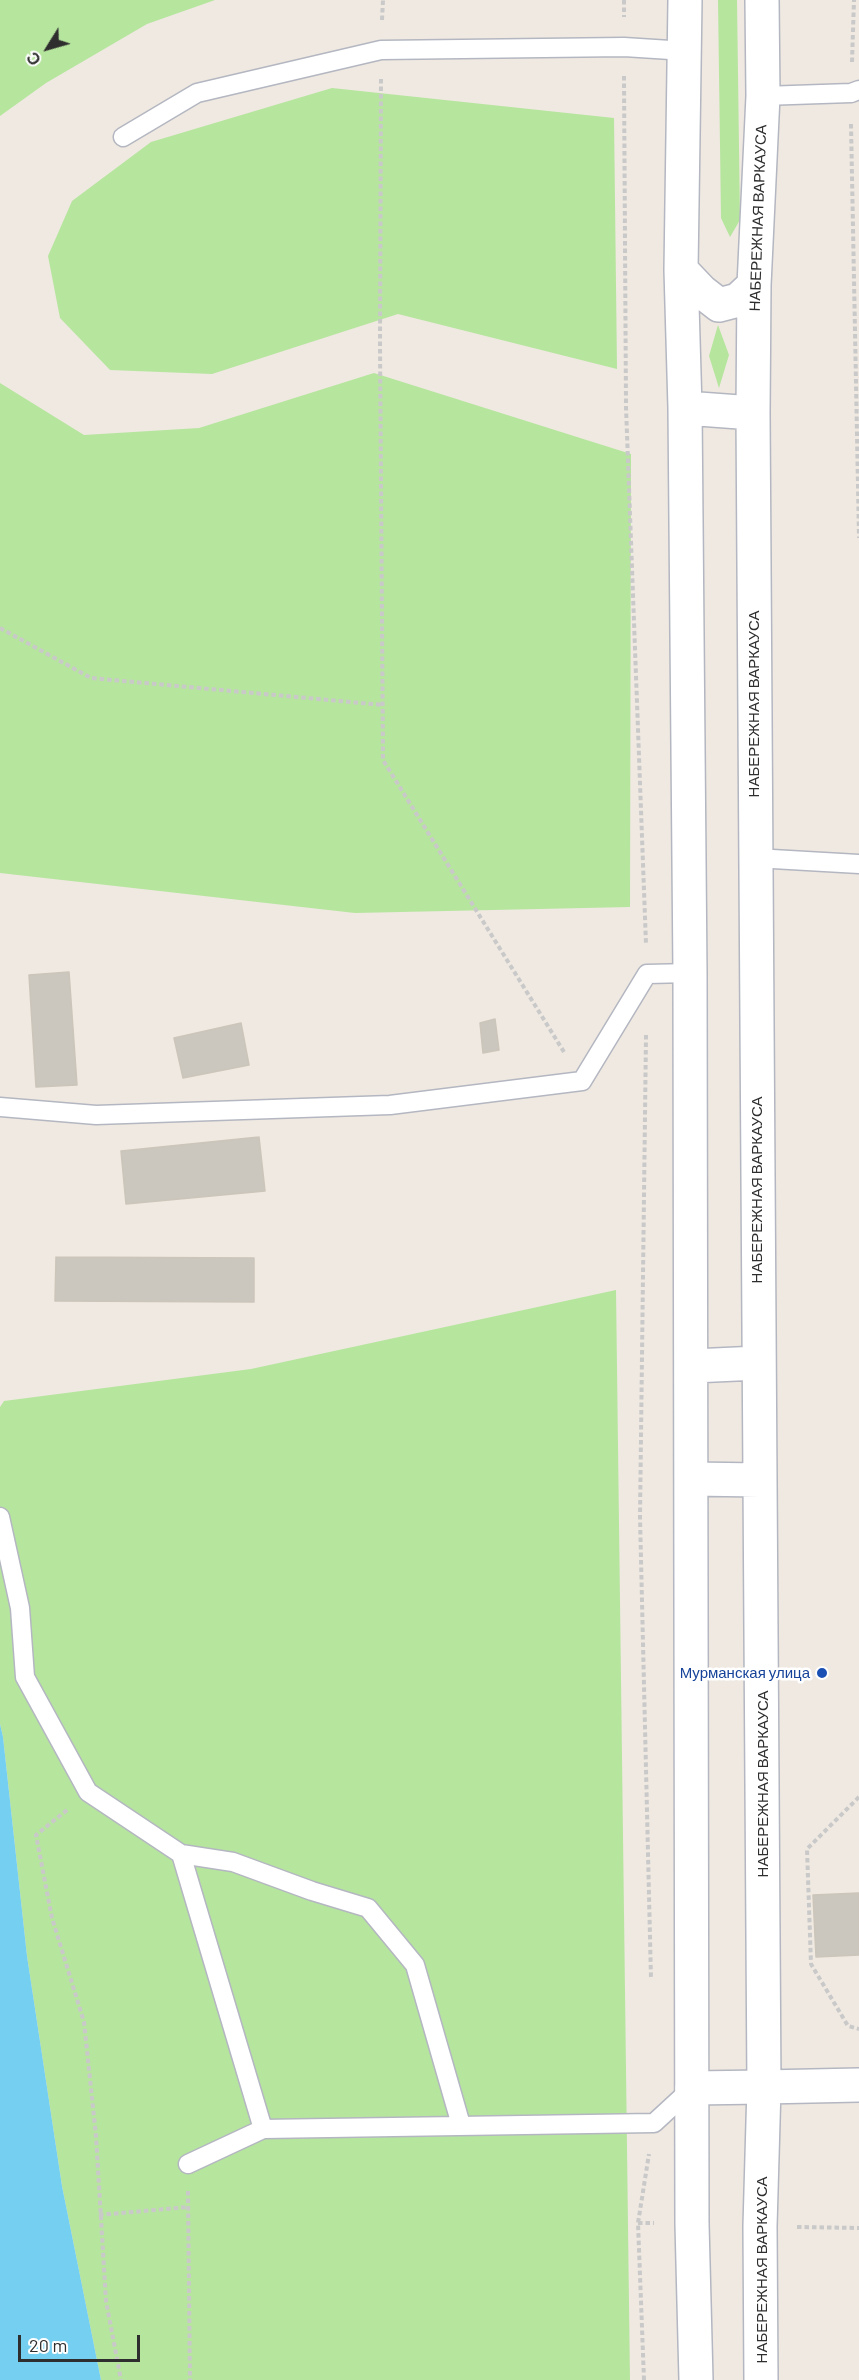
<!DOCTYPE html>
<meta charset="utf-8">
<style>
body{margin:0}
#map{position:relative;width:859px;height:2380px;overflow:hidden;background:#efe9e1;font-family:Barlow,sans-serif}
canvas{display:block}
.north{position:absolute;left:18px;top:18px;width:60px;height:60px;-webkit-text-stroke:4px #fff;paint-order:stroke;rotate:233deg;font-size:16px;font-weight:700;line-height:24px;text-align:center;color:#2e2e2e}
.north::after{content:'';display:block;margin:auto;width:21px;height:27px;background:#2e2e2e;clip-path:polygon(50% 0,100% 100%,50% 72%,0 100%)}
.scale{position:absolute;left:18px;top:2335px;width:122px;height:27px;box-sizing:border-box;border:3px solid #2e2e2e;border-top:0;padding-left:8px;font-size:18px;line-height:21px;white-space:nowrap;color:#2e2e2e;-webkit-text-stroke:4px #fff;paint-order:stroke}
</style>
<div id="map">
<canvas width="859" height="2380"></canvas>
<div class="north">С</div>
<div class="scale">20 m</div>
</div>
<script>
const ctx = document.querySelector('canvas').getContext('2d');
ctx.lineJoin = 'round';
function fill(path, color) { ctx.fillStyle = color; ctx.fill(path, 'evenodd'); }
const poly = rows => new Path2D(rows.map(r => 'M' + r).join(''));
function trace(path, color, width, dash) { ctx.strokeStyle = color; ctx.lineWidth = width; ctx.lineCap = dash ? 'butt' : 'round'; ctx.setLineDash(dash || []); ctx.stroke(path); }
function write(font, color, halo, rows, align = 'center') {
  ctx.font = font + ' Barlow,sans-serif'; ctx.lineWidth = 5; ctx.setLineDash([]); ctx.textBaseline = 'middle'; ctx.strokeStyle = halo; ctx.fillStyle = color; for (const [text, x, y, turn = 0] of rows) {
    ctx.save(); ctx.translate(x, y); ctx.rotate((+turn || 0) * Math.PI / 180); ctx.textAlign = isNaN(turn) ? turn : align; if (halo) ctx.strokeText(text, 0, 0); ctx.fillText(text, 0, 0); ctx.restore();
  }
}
const green = poly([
 [0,0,215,0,147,24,46,83,0,116],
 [718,0,737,0,740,220,730,237,721,218],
 [332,88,614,118,617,369,398,314,212,374,110,370,60,318,48,256,72,201,151,142],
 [718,325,729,355,719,388,709,356],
 [374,373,631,454,630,907,355,913,0,873,0,383,84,435,199,428],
 [616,1290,630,2380,101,2380,62,2186,27,1956,3,1737,0,1724,0,1407,4,1401,251,1369]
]);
const water = poly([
 [0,1724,3,1737,27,1956,62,2186,101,2380,0,2380]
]);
const building = poly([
 [69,972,77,1085,36,1087,29,975,69,972],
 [495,1019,499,1050,483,1053,480,1023,495,1019],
 [241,1023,249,1065,183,1078,174,1038,241,1023],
 [259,1137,265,1191,126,1204,121,1151,259,1137],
 [56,1257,254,1258,254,1302,55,1301,56,1257],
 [859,1893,859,1955,816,1957,813,1895,859,1893]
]);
const path = poly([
 [624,0,624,17],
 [382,20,383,0],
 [852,62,854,0],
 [624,76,626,407,646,944],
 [381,79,380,344,383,760,564,1052],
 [851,124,859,538],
 [0,628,91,678,383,705],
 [646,1035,640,1517,651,1979],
 [859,1797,807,1849,811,1964,848,2026,859,2029],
 [67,1810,36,1835,52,1918,84,2022,96,2136,106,2301,121,2380],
 [188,2191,190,2380],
 [99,2215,188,2207],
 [638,2223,654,2223],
 [797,2227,859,2228],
 [644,2380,638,2223,649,2154]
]);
const lane = poly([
 [763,96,851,93,859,90],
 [123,137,197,93,381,50,624,47,686,51],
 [755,858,859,864],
 [0,1107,96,1115,390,1105,582,1081,647,974,690,973],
 [0,1517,20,1608,25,1677,88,1792,181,1854,263,2129],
 [181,1854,233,1862,312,1891,368,1908,415,1965,461,2125],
 [188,2164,263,2129,654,2123,692,2088]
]);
const street = poly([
 [692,2088,764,2087]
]);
const secondary = poly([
 [685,0,681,270,685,408,690,973,692,2224,696,2380],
 [681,270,701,291,719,305,738,300,754,285],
 [685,408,753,413],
 [693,1366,758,1363],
 [692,1479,760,1480],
 [764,2087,859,2085],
 [761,2380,760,2226,764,2087,753,413,754,285,763,96,762,0]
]);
const markers = [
 [822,1673,6,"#1a4fb4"]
];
const streetNames = [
 ["НАБЕРЕЖНАЯ ВАРКАУСА",758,218,-88],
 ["НАБЕРЕЖНАЯ ВАРКАУСА",754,704,-90],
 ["НАБЕРЕЖНАЯ ВАРКАУСА",757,1190,-90],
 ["НАБЕРЕЖНАЯ ВАРКАУСА",763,1784,-90],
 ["НАБЕРЕЖНАЯ ВАРКАУСА",762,2270,-90]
];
const transitNames = [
 ["Мурманская улица",810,1673]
];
fill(green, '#b6e59e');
fill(water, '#75cff0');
fill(building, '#cbc7bf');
trace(building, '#cbc5ba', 1.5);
trace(lane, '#b4b7c1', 21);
trace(street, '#b4b7c1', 36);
trace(secondary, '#b4b7c1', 36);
trace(path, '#c9c9c9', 4, [4.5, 3]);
trace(lane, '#fff', 18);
trace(street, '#fff', 33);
trace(secondary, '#fff', 33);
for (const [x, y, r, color] of markers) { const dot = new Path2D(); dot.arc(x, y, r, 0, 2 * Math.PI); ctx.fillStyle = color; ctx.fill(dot); trace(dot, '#fff', 2); }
write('15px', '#2e2e2e', '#fff', streetNames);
write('15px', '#164399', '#fff', transitNames, 'right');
</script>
